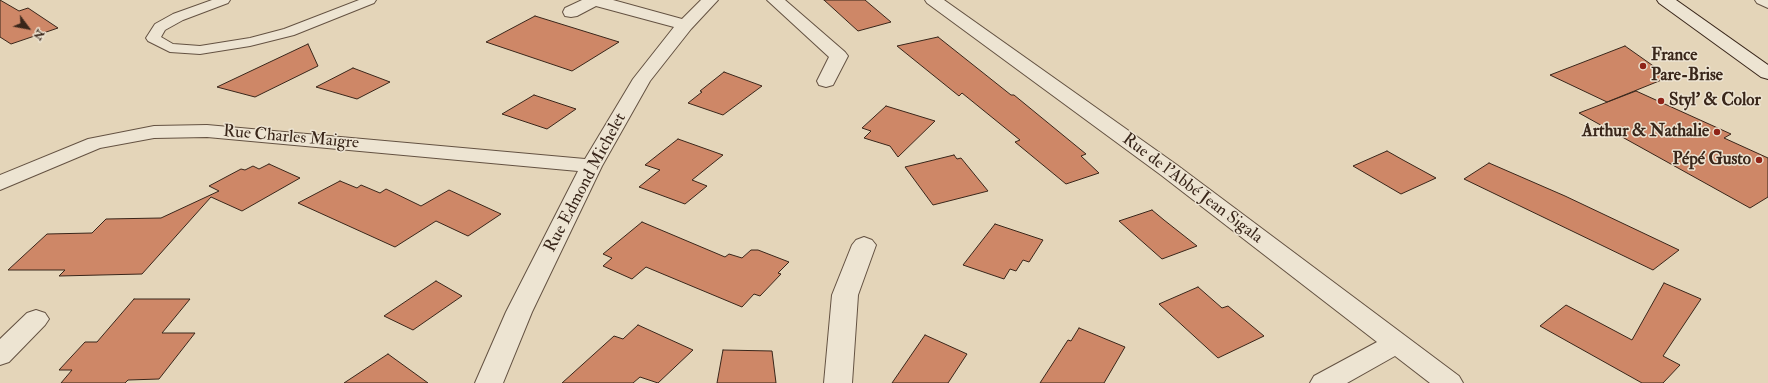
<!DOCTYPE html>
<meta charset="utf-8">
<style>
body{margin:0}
#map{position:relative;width:1768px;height:383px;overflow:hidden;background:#e4d5b9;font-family:"IM FELL Double Pica",serif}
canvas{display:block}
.north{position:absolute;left:8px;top:8px;width:40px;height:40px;-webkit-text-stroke:3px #ede4d2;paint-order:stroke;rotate:122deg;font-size:11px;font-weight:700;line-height:16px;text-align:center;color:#39261a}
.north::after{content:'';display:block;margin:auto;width:14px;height:18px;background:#39261a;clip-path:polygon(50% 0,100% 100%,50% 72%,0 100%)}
</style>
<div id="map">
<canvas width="1768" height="383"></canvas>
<div class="north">N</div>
</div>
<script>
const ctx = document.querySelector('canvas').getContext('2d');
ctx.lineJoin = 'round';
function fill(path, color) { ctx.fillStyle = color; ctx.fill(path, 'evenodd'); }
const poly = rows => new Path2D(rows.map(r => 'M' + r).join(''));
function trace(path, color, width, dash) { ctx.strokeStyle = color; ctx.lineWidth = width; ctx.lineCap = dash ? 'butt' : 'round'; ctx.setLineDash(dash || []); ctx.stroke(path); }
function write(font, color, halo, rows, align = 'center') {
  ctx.font = font + ' "IM FELL Double Pica",serif'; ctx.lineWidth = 3; ctx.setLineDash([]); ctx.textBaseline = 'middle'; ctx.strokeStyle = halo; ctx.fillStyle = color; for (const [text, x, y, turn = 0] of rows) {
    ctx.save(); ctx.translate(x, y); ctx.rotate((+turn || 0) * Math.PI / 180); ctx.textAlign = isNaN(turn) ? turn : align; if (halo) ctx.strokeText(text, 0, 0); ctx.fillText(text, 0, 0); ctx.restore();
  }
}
const building = poly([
 [0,0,19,11,28,8,58,28,11,44,0,37,0,0],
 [824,0,865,0,891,22,858,31,824,0],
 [535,16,619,42,572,71,486,42,535,16],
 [938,37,1011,95,1014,95,1086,154,1081,156,1099,173,1066,184,1015,142,1020,140,962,93,959,96,897,46,938,37],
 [308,44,318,66,255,97,217,87,308,44],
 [1625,46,1669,77,1607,102,1550,75,1625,46],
 [353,68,390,82,357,99,316,87,353,68],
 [724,72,762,86,723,115,688,103,702,92,700,91,724,72],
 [1636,91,1731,134,1724,138,1768,158,1768,197,1750,208,1579,113,1636,91],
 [534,95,576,109,547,129,502,114,534,95],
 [886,106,935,121,898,157,890,146,864,138,871,131,862,128,886,106],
 [678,139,723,155,692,180,707,186,685,204,639,187,660,170,645,165,678,139],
 [1387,151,1403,160,1436,178,1401,194,1353,166,1387,151],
 [954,155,957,159,961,158,988,191,933,205,905,167,954,155],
 [1489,163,1565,196,1679,250,1653,270,1464,179,1489,163],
 [269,164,300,178,242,211,211,197,142,274,59,276,65,270,8,270,47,234,92,233,106,219,161,218,219,191,209,186,241,169,245,170,253,166,259,169,269,164],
 [340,181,357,188,361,185,380,193,386,189,421,206,449,190,501,214,468,236,436,221,395,247,298,203,340,181],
 [1152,210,1164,220,1197,246,1162,259,1119,221,1152,210],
 [642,222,725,257,729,254,742,258,751,250,758,250,789,262,778,273,781,274,760,296,754,294,742,307,646,267,632,279,603,266,612,258,603,254,642,222],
 [995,224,1043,240,1029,262,1023,260,1016,271,1010,269,1004,279,963,265,995,224],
 [436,281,462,296,413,330,384,316,436,281],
 [1664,283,1701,299,1663,356,1680,365,1663,383,1642,383,1540,326,1566,305,1632,340,1664,283],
 [1198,287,1222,308,1228,306,1264,336,1218,358,1159,304,1198,287],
 [134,299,190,299,162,333,195,333,159,379,128,380,125,383,61,383,72,370,59,370,85,342,97,342,134,299],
 [638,325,693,350,658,383,640,377,633,383,562,383,614,336,623,339,638,325],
 [1079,328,1125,347,1104,383,1040,383,1068,340,1071,341,1079,328],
 [925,335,967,354,948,383,892,383,925,335],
 [723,350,772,351,776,383,717,383,723,350],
 [388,354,428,383,344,383,388,354]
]);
const service = poly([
 [212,0,230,0,228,3,183,20,165,30,161,37,173,44,200,46,250,38,284,29,359,0,376,0,374,3,294,35,250,46,200,54,170,52,148,41,146,38,155,24,173,14,212,0],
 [1755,0,1768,0,1768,8,1757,3,1755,0]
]);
const minor = poly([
 [582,0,613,0,682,19,701,0,718,0,691,29,650,81,602,166,532,312,503,383,475,383,506,312,578,171,207,137,154,138,100,148,0,190,0,175,88,139,154,126,207,125,585,159,633,79,674,27,596,6,577,16,571,17,565,16,563,12,565,8,582,0],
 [767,0,785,0,845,52,848,56,833,85,826,87,819,85,817,81,829,57,767,0],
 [925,0,944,0,1177,165,1459,376,1463,383,1430,383,1395,356,1347,383,1310,383,1314,376,1377,342,1161,175,927,3,925,0],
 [864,237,872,240,876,245,858,295,852,383,824,383,832,295,852,245,856,240,864,237],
 [36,310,45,313,49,319,45,325,9,362,0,365,0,339,27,313,36,310]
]);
const secondary = poly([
 [1657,0,1676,0,1768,65,1768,79,1761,77,1659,3,1657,0]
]);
const markers = [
 [1643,66,4,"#8f2418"],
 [1661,101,4,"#8f2418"],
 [1717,132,4,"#8f2418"],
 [1759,160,4,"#8f2418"]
];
const poiNames = [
 ["France",1651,56],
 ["Pare-Brise",1651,76],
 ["Styl' & Color",1669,101],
 ["Arthur & Nathalie",1709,132,"right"],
 ["Pépé Gusto",1751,160,"right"]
];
const streetNames = [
 ["Rue Charles Maigre",291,138,5],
 ["Rue Edmond Michelet",586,183,-62],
 ["Rue de l'Abbé Jean Sigala",1192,189,37]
];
fill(building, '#ce8767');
trace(building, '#39261a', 1);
trace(service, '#645242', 2);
trace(minor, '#645242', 2);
trace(secondary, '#39261a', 2);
fill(service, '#ede4d2');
fill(minor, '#ede4d2');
fill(secondary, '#ede4d2');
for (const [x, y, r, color] of markers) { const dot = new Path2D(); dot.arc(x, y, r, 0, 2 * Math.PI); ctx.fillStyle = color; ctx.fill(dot); trace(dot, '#ede4d2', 1.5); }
write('bold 17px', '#39261a', '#ede4d2', poiNames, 'left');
write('17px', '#39261a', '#ede4d2', streetNames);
</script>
